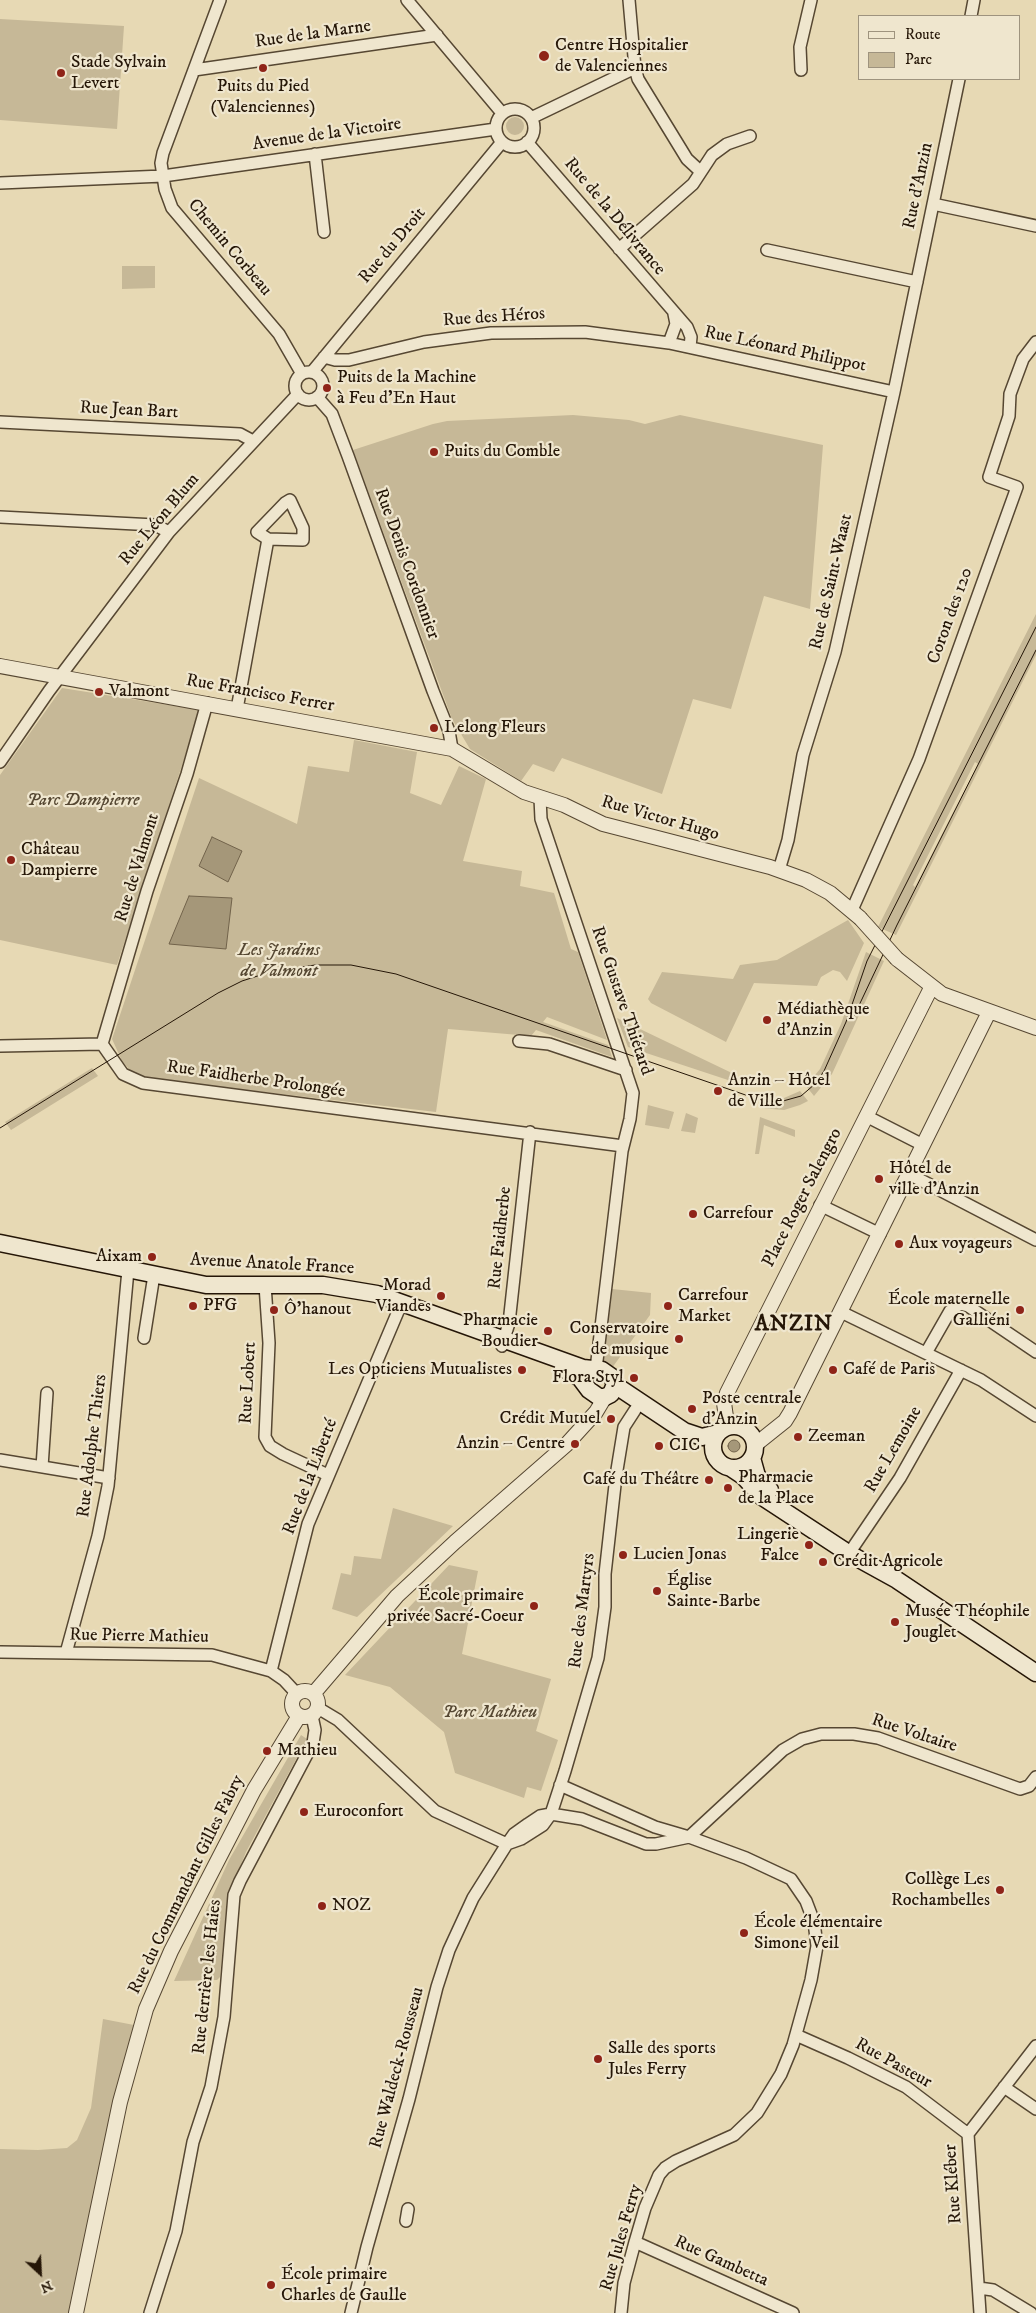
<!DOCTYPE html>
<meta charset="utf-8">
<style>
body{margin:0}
#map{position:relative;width:1036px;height:2313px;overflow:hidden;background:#e7d9b4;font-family:"IM FELL DW Pica",serif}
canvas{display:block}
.legend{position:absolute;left:858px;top:15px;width:162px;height:65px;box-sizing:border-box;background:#efe6ce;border:1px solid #9e937e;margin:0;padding:6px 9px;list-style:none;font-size:15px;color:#251607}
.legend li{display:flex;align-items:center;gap:10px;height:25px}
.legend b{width:25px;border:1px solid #9e937e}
.north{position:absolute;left:15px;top:2248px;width:50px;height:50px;-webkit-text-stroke:4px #efe6ce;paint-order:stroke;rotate:155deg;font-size:14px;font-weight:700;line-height:20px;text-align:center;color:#251607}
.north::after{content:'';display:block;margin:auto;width:18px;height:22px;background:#251607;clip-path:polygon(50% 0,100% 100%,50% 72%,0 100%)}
</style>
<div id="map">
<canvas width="1036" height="2313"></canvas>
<ul class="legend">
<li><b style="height:6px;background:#efe6ce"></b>Route</li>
<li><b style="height:14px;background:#c6b897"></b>Parc</li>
</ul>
<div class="north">N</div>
</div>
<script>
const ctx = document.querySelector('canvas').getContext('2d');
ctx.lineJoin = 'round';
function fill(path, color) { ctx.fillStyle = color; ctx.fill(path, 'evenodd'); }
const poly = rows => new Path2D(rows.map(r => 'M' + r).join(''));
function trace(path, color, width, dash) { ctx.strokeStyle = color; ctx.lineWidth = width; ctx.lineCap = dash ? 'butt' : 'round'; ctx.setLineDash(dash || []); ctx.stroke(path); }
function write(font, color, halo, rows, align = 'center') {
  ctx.font = font + ' "IM FELL DW Pica",serif'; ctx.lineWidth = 4.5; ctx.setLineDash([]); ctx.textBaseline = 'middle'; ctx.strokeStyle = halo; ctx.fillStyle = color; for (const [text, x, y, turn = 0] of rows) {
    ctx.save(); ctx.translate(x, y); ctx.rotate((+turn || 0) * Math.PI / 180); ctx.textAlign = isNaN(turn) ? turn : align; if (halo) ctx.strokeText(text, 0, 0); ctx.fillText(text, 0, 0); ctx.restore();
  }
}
const green = poly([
 [0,19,124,26,117,129,0,120],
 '506 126a9 9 0 1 1 18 0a9 9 0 1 1-18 0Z',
 [122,266,155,266,155,288,122,289],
 [573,415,629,420,645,424,680,415,823,445,810,609,764,596,731,709,693,699,662,794,562,758,554,772,533,764,521,781,470,749,452,719,353,450,433,424,447,421],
 [1036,614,1036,655,896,935,878,927],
 [975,762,978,764,915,887,913,885],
 [62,688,200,710,117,965,0,940,0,775],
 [354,740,417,752,410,793,441,805,459,766,486,779,463,861,522,871,520,886,554,893,571,949,578,952,607,1040,547,1017,543,1022,608,1045,612,1057,536,1030,531,1036,448,1029,436,1112,136,1077,122,1061,112,1039,199,778,297,824,308,766,349,772],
 [848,920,864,943,847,981,840,972,833,970,821,977,817,986,754,983,726,1042,651,1003,648,999,662,972,733,979,740,965,777,960],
 [866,952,884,961,832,1074,814,1096,806,1086,820,1069,841,1024],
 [617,1018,734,1074,731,1081,628,1047],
 [92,1068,98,1076,11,1130,5,1122],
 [800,1091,808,1101,800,1105,784,1110,761,1108,762,1097,784,1098],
 [648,1105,674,1112,669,1129,645,1125],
 [686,1113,698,1118,695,1133,681,1131],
 [760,1117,795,1130,795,1137,764,1125,759,1154,755,1154],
 [612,1289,651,1293,650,1315,612,1368,603,1363],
 [393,1508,453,1526,357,1617,332,1609,341,1573,351,1575,354,1556,381,1559],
 [449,1565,478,1571,462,1654,551,1679,536,1731,558,1740,541,1791,527,1787,524,1798,455,1773,444,1732,390,1687,345,1675],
 [301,1735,307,1739,246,1852,227,1899,220,1977,217,1980,174,1981,229,1860],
 [103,2019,134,2025,102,2154,71,2313,0,2313,0,2149,38,2150,67,2148,77,2140,91,2108]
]);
const water = poly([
 [212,837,242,851,228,882,199,866,212,837],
 [189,896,232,898,226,949,169,944,189,896],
 '728 1446a6 6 0 1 1 12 0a6 6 0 1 1-12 0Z'
]);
const minor = poly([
 [220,0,163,153,161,163,165,189,172,208,279,334,302,374],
 [407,0,502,113],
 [629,0,635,68,638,79,687,159,700,171],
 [971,16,974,0],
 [194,70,437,35],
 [801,70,800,47,811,0],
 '496 128a19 19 0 1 1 38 0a19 19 0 1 1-38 0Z',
 [531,118,635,68],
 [527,142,687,327,691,337,690,347],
 [315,154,324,232],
 [0,183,163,176,496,129],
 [933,204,1036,226],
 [619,249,693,184,712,155,727,144,750,136],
 [767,250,917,282],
 [669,343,676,324,674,314],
 [324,357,335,360,349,360,424,342,491,333,585,332,669,343,894,392],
 [312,372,502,142],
 '295 386a14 14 0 1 1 28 0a14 14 0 1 1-28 0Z',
 [317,397,332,414,348,456,433,691,449,731,452,749],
 [0,422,240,434,253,441],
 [0,517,155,525,169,532],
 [237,709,268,539,257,532,285,503,290,500,303,528,303,540,268,539],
 [0,762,49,691,169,532,298,394],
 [540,798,541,819,633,1093,630,1119,622,1151,596,1369],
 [779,870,788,840,803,755,835,652,894,392,959,79],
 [852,910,919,759,1017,487,989,477,1009,416,1010,394,1023,359,1036,342],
 [519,1041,549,1044,626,1070],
 [102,1044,123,1074,143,1083,623,1146],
 [102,1044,147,891,187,774,207,703],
 [0,1046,102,1044],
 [866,1116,923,1145],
 [909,1174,1036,1240],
 [820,1205,880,1234],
 [265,1285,269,1343,265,1437,270,1446,283,1454,328,1475],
 [841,1312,981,1380,1036,1416],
 [144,1338,154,1275],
 [502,1346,509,1323,530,1132],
 [926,1353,950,1311,960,1304,968,1306,1036,1352],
 [0,1460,109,1478],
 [42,1467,47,1393],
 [854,1546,900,1478,961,1370],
 [0,1652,212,1655,271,1671,284,1680,297,1694],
 [66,1653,98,1536,108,1486,128,1270],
 [271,1671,308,1524,402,1302],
 [318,1708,338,1720,435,1811,507,1844,514,1834,528,1824,540,1816,551,1814,582,1819,646,1844,656,1844,689,1837,655,1827,560,1785],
 [689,1837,783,1750,802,1739,821,1734,854,1734,878,1738,1020,1789,1029,1786,1036,1777],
 [796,2035,848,2058,906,2087,968,2134],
 [1004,2087,1036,2109],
 [406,2221,408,2209],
 [635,2242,793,2313],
 [979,2288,993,2290,1031,2313],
 [150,2313,176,2231,193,2142,211,2087,224,2017,234,1895,240,1881,313,1743,315,1730,312,1716],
 [351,2313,367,2247,409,2099,437,1987,449,1950,473,1898,507,1844,521,1839,543,1825,551,1814,565,1771,598,1658,605,1607,605,1574,616,1476,624,1427,635,1410],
 [621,2313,624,2283,635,2242,645,2208,659,2175,665,2168,676,2161,734,2135,757,2113,781,2074,793,2045,811,1980,817,1946,814,1922,806,1901,791,1879,746,1858,689,1837],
 [980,2313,968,2134,1036,2046]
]);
const tertiary = poly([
 [0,666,452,749,524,792,564,805,603,824,770,867,806,880,830,893,860,918],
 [897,959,942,994,1036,1028],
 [723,1429,726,1417,724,1403,727,1393,931,988],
 [755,1445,785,1421,790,1413,989,1012],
 '292 1704a13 13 0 1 1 26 0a13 13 0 1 1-26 0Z',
 [314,1693,397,1596,455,1542,566,1445,596,1412,605,1397],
 [76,2313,120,2102,146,2009,171,1951,254,1790,299,1716]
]);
const secondary = poly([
 [0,1243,206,1285,323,1285,377,1294,583,1368,602,1370,612,1377,615,1384,621,1389,684,1431,702,1437,718,1433],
 [563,1368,580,1378,589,1390,599,1397,605,1397,611,1394,615,1384],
 '713 1447a21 21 0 1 1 42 0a21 21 0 1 1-42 0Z',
 [752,1458,757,1476,770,1490],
 [731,1468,743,1476,761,1496,848,1553,897,1580,1036,1673]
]);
const tram = poly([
 [854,1016,897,925,1036,650],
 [0,1128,218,993,242,981,270,972,315,965,351,965,396,974,760,1100,783,1101,801,1096,815,1084,824,1071,846,1022,867,961,1036,627]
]);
const tertiaryBridge = poly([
 [860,918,897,959]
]);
const markers = [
 [544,56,6,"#8f2418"],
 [263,68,5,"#8f2418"],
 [61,73,5,"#8f2418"],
 [327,388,5,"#8f2418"],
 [434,452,5,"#8f2418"],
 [99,692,5,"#8f2418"],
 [434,728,5,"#8f2418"],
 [11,860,5,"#8f2418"],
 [767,1020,5,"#8f2418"],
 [718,1091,5,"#8f2418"],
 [879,1179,5,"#8f2418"],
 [693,1214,5,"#8f2418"],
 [899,1244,5,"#8f2418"],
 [152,1257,5,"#8f2418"],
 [441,1296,5,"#8f2418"],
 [193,1306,5,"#8f2418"],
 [668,1306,5,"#8f2418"],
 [274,1310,5,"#8f2418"],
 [1020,1310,5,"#8f2418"],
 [548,1331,5,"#8f2418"],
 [679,1339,5,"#8f2418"],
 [522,1370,5,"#8f2418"],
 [833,1370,5,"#8f2418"],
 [634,1378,5,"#8f2418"],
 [692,1409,5,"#8f2418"],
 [611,1419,5,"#8f2418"],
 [798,1437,5,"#8f2418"],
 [575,1444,5,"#8f2418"],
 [659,1446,5,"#8f2418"],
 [709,1480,5,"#8f2418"],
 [728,1488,5,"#8f2418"],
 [809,1545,5,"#8f2418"],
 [623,1555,5,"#8f2418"],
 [823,1562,5,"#8f2418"],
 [657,1591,5,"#8f2418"],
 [534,1606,5,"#8f2418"],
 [895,1622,5,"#8f2418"],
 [267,1751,5,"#8f2418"],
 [304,1812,5,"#8f2418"],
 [1000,1890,5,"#8f2418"],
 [322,1906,5,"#8f2418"],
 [744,1933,5,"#8f2418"],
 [598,2059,5,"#8f2418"],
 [271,2285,5,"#8f2418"]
];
const streetNames = [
 ["Rue de la Marne",313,35,-8],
 ["Avenue de la Victoire",327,135,-8],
 ["Rue d'Anzin",919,186,-78],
 ["Rue de la Délivrance",614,217,50],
 ["Rue du Droit",393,246,-50],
 ["Chemin Corbeau",229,248,50],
 ["Rue des Héros",494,318,-4],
 ["Rue Léonard Philippot",785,350,12],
 ["Rue Jean Bart",129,411,3],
 ["Rue Léon Blum",160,520,-50],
 ["Rue Denis Cordonnier",406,564,70],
 ["Rue de Saint-Waast",832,582,-77],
 ["Coron des 120",951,616,-70],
 ["Rue Francisco Ferrer",260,694,10],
 ["Rue Victor Hugo",660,819,16],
 ["Rue de Valmont",138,868,-73],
 ["Rue Gustave Thiétard",621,1001,71],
 ["Rue Faidherbe Prolongée",256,1080,8],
 ["Place Roger Salengro",803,1198,-63],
 ["Rue Faidherbe",501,1238,-84],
 ["Avenue Anatole France",272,1265,3],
 ["Rue Lobert",249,1383,-87],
 ["Rue Adolphe Thiers",93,1446,-83],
 ["Rue Lemoine",894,1450,-60],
 ["Rue de la Liberté",311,1477,-69],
 ["Rue des Martyrs",583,1611,-83],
 ["Rue Pierre Mathieu",139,1637,1],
 ["Rue Voltaire",914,1734,18],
 ["Rue du Commandant Gilles Fabry",187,1885,-64],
 ["Rue derrière les Haies",208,1977,-84],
 ["Rue Pasteur",893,2064,29],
 ["Rue Waldeck-Rousseau",398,2068,-75],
 ["Rue Kléber",954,2184,-94],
 ["Rue Jules Ferry",622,2238,-74],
 ["Rue Gambetta",721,2262,24]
];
const poiNames = [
 ["Centre Hospitalier",555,46],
 ["de Valenciennes",555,67],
 ["Stade Sylvain",71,63],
 ["Levert",71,84],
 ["Puits du Pied",263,87,"center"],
 ["(Valenciennes)",263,108,"center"],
 ["Puits de la Machine",337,378],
 ["à Feu d'En Haut",337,399],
 ["Puits du Comble",444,452],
 ["Valmont",109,692],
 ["Lelong Fleurs",444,728],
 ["Château",21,850],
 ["Dampierre",21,871],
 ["Médiathèque",777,1010],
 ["d'Anzin",777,1031],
 ["Anzin – Hôtel",728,1081],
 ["de Ville",728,1102],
 ["Hôtel de",889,1169],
 ["ville d'Anzin",889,1190],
 ["Carrefour",703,1214],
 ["Aux voyageurs",909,1244],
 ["Aixam",142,1257,"right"],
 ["Morad",431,1286,"right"],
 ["Viandes",431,1307,"right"],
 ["Carrefour",678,1296],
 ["Market",678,1317],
 ["École maternelle",1010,1300,"right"],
 ["Galliéni",1010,1321,"right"],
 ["PFG",203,1306],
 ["Ô'hanout",284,1310],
 ["Pharmacie",538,1321,"right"],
 ["Boudier",538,1342,"right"],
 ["Conservatoire",669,1329,"right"],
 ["de musique",669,1350,"right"],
 ["Les Opticiens Mutualistes",512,1370,"right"],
 ["Café de Paris",843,1370],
 ["Flora Styl",624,1378,"right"],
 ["Poste centrale",702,1399],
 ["d'Anzin",702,1420],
 ["Crédit Mutuel",601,1419,"right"],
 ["Zeeman",808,1437],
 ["Anzin – Centre",565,1444,"right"],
 ["CIC",669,1446],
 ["Pharmacie",738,1478],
 ["de la Place",738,1499],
 ["Café du Théâtre",699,1480,"right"],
 ["Lingerie",799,1535,"right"],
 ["Falce",799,1556,"right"],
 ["Lucien Jonas",633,1555],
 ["Crédit Agricole",833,1562],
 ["Église",667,1581],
 ["Sainte-Barbe",667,1602],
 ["École primaire",524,1596,"right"],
 ["privée Sacré-Coeur",524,1617,"right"],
 ["Musée Théophile",905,1612],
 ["Jouglet",905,1633],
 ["Mathieu",277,1751],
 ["Euroconfort",314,1812],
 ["Collège Les",990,1880,"right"],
 ["Rochambelles",990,1901,"right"],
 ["NOZ",332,1906],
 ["École élémentaire",754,1923],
 ["Simone Veil",754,1944],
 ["Salle des sports",608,2049],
 ["Jules Ferry",608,2070],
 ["École primaire",281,2275],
 ["Charles de Gaulle",281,2296]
];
const parkNames = [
 ["Parc Dampierre",83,801],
 ["Les Jardins",279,951],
 ["de Valmont",279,972],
 ["Parc Mathieu",490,1713]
];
const districtNames = [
 ["ANZIN",794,1325]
];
fill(green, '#c6b897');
fill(water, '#a59779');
trace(water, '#72634b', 1);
trace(minor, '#564732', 14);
trace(tertiary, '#564732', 16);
trace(secondary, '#251607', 19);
trace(minor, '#efe6ce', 11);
trace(tertiary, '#efe6ce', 14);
trace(secondary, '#efe6ce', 16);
trace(tram, '#251607', 1);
trace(tertiaryBridge, '#564732', 16, []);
trace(tertiaryBridge, '#efe6ce', 14);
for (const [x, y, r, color] of markers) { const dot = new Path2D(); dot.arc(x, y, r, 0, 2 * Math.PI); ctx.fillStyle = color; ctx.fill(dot); trace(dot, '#efe6ce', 2); }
write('18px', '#251607', '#efe6ce', streetNames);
write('18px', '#251607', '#efe6ce', poiNames, 'left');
write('italic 18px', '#554732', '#efe6ce', parkNames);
ctx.letterSpacing = '1px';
write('bold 22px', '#251607', '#efe6ce', districtNames);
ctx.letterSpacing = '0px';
</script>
